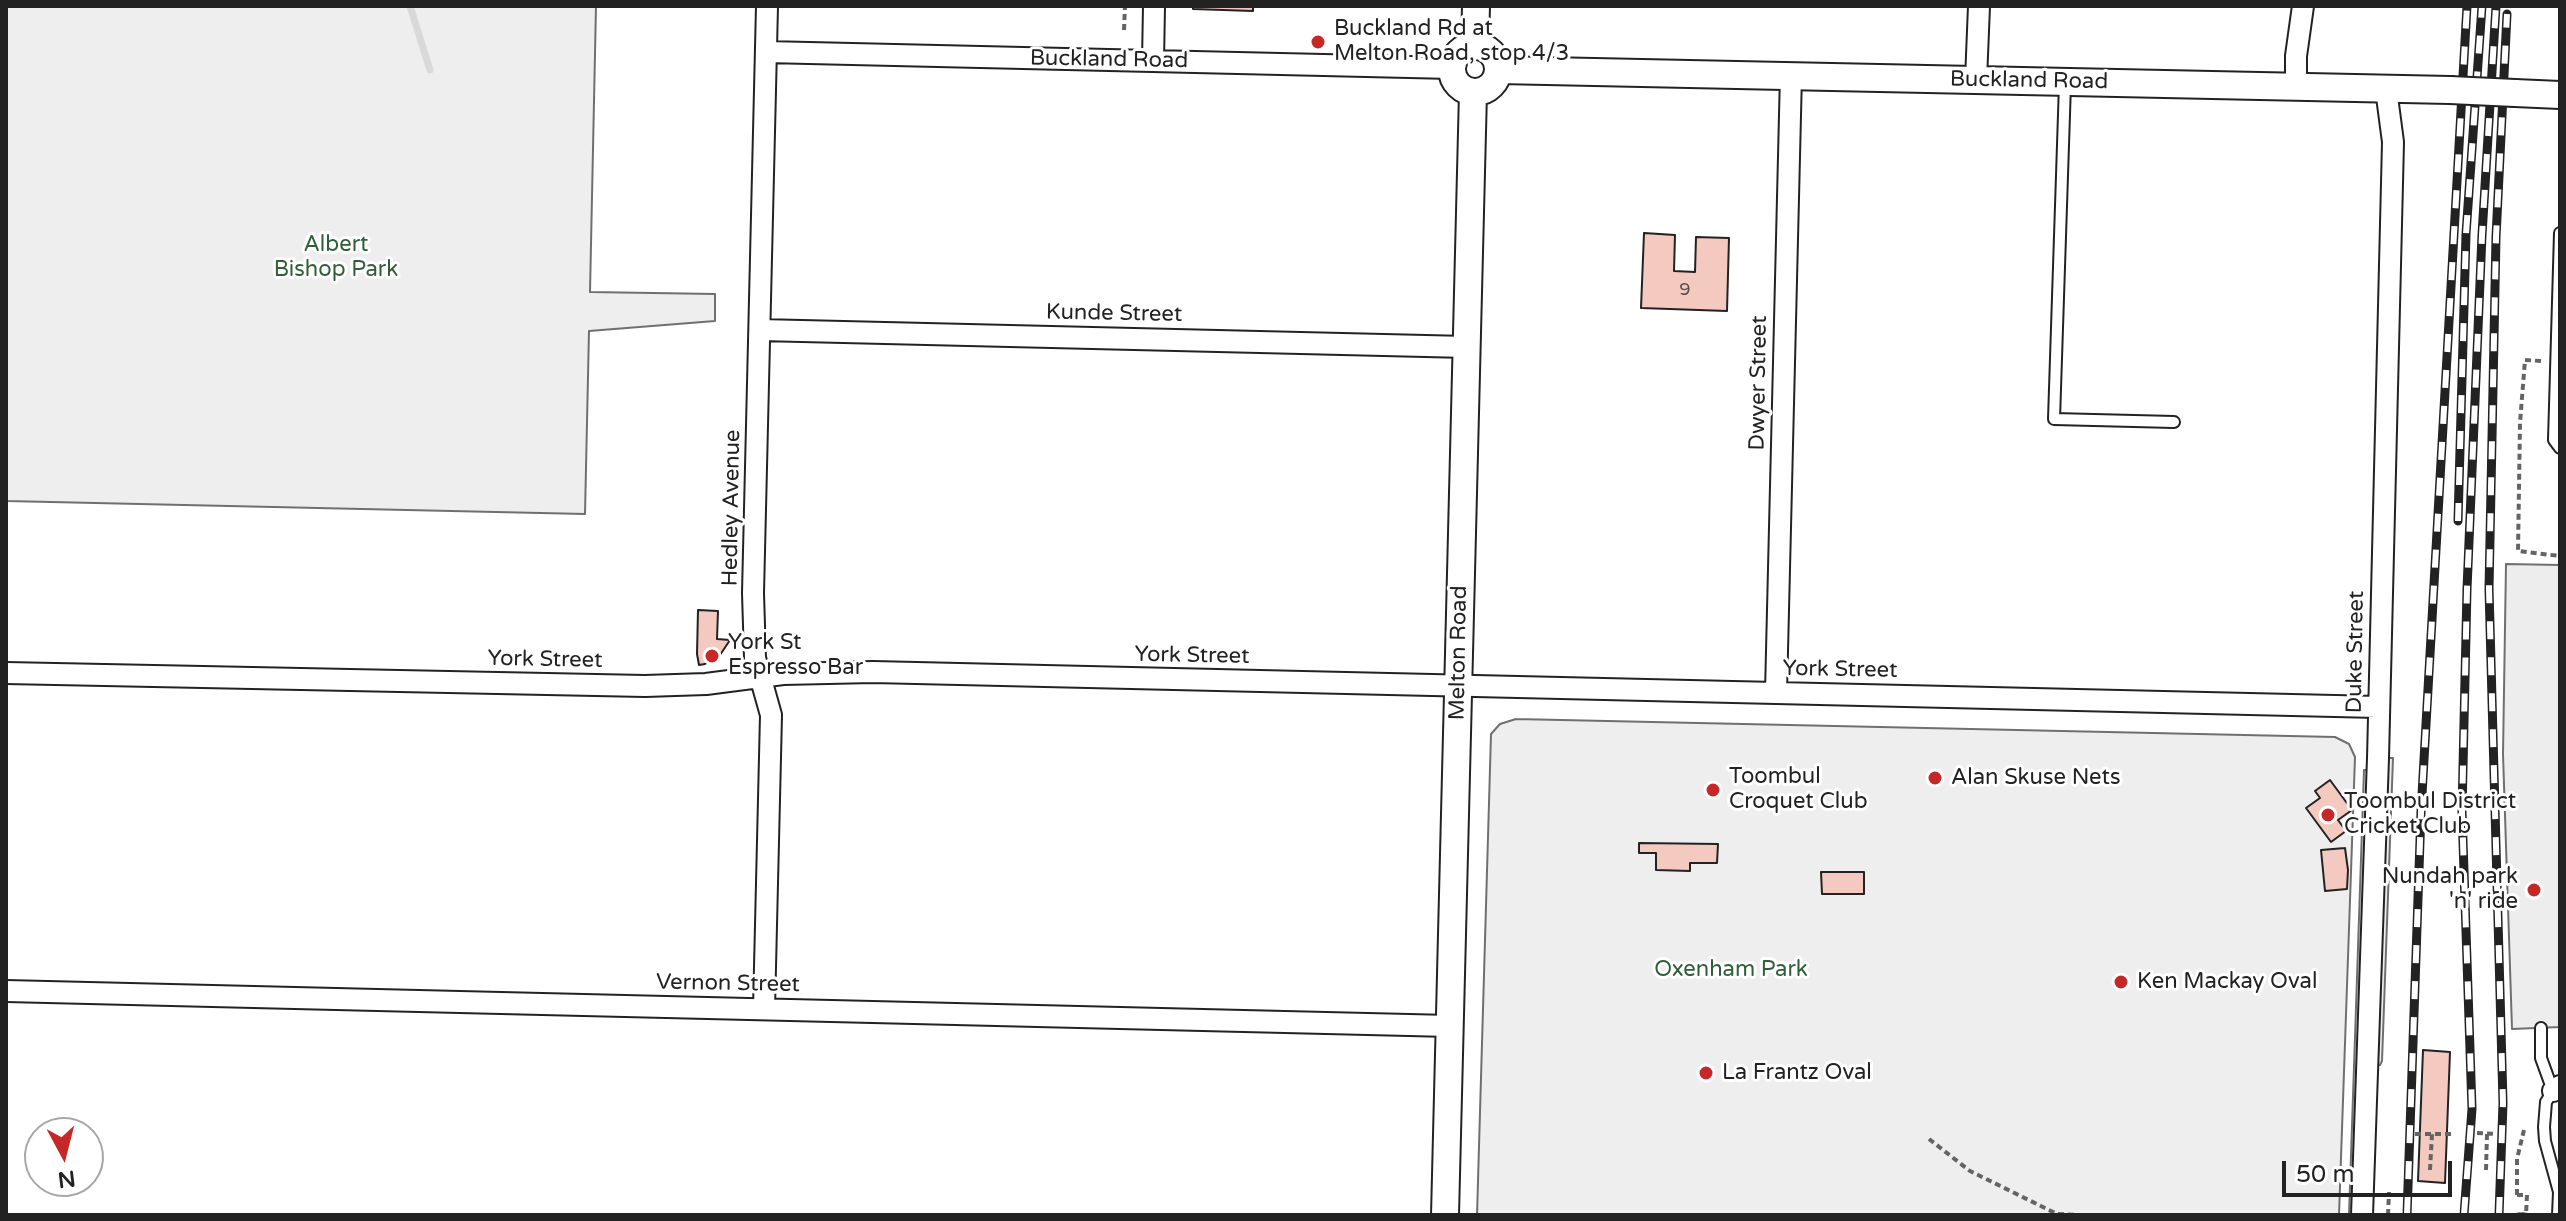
<!DOCTYPE html>
<style>
body{margin:0}
#map{position:relative;width:2566px;height:1221px;overflow:hidden;background:#fff;font-family:"Varela Round",sans-serif}
canvas{display:block}
.frame{position:absolute;inset:0;border:8px solid #222;pointer-events:none}
.north{position:absolute;left:24px;top:1117px;width:80px;height:80px;box-sizing:border-box;background:#fff;border:2px solid #a7a7a7;border-radius:50%;rotate:173deg;font-size:22px;font-weight:700;line-height:32px;text-align:center;color:#222}
.north::after{content:'';display:block;margin:auto;width:28px;height:36px;background:#c62828;clip-path:polygon(50% 0,100% 100%,50% 72%,0 100%)}
.scale{position:absolute;left:2282px;top:1161px;width:170px;height:36px;box-sizing:border-box;border:4px solid #222;border-top:0;padding-left:10px;font-size:24px;line-height:28px;white-space:nowrap;color:#222;-webkit-text-stroke:6px #fff;paint-order:stroke}
</style>
<div id="map">
<canvas width="2566" height="1221"></canvas>
<div class="frame"></div>
<div class="north">N</div>
<div class="scale">50 m</div>
</div>
<script>
const ctx = document.querySelector('canvas').getContext('2d');
ctx.lineJoin = 'round';
function fill(path, color) { ctx.fillStyle = color; ctx.fill(path, 'evenodd'); }
const poly = rows => new Path2D(rows.map(r => 'M' + r).join(''));
function trace(path, color, width, dash) { ctx.strokeStyle = color; ctx.lineWidth = width; ctx.lineCap = dash ? 'butt' : 'round'; ctx.setLineDash(dash || []); ctx.stroke(path); }
function write(font, color, halo, rows, align = 'center') {
  ctx.font = font + ' "Varela Round",sans-serif'; ctx.lineWidth = 6; ctx.setLineDash([]); ctx.textBaseline = 'middle'; ctx.strokeStyle = halo; ctx.fillStyle = color; for (const [text, x, y, turn = 0] of rows) {
    ctx.save(); ctx.translate(x, y); ctx.rotate((+turn || 0) * Math.PI / 180); ctx.textAlign = isNaN(turn) ? turn : align; if (halo) ctx.strokeText(text, 0, 0); ctx.fillText(text, 0, 0); ctx.restore();
  }
}
const green = poly([
 [6,6,596,6,590,292,715,294,715,321,589,331,585,514,6,501,6,6],
 [1516,719,2335,737,2349,744,2355,757,2339,1215,1477,1215,1491,734,1500,724,1516,719]
]);
const parking = poly([
 [2506,564,2560,565,2560,1027,2512,1029,2503,754,2506,564],
 [2385,758,2393,758,2382,1061,2380,1065,2374,1065,2385,758],
 [2364,770,2372,770,2358,1215,2349,1215,2364,770]
]);
const stream = poly([
 [410,6,430,70]
]);
const building = poly([
 [1193,6,1253,6,1253,11,1193,9,1193,6],
 [1644,233,1675,235,1674,271,1695,272,1696,237,1729,238,1727,311,1641,308,1644,233],
 [698,610,718,611,717,639,730,640,720,655,705,664,699,665,697,654,698,610],
 [2330,780,2352,810,2338,820,2346,831,2331,842,2306,808,2320,798,2315,791,2330,780],
 [1639,843,1718,844,1717,863,1690,863,1690,871,1656,870,1656,853,1639,853,1639,843],
 [2345,848,2348,870,2347,889,2325,891,2321,850,2345,848],
 [1821,872,1864,872,1864,894,1822,894,1821,872],
 [2423,1050,2450,1052,2445,1183,2418,1181,2423,1050]
]);
const path = poly([
 [1124,30,1125,6],
 [2541,361,2525,360,2520,423,2518,551,2560,556],
 [2477,1133,2496,1134],
 [2415,1134,2453,1134],
 [1929,1139,1970,1171,2057,1214,2077,1215],
 [2430,1170,2432,1134],
 [2486,1170,2487,1134],
 [2517,1195,2517,1159,2524,1130],
 [2517,1195,2527,1195,2526,1215],
 [2388,1215,2389,1192],
 [2516,1215,2521,1214],
 [2530,1215,2533,1215]
]);
const service = poly([
 [2065,84,2054,419,2174,422],
 [2560,233,2554,440,2560,448],
 [2541,1028,2541,1058,2553,1091,2546,1102,2544,1127,2545,1141,2559,1192,2558,1215]
]);
const minor = poly([
 [766,52,1452,68],
 [1153,61,1154,6],
 [1976,80,1979,6],
 [2296,87,2296,56,2303,6],
 [760,330,1467,347],
 [6,673,645,686,706,684,783,674,873,672,2378,707],
 [1776,692,1791,74],
 [6,991,1450,1026],
 [764,1009,771,715,755,658,753,593,767,6],
 [2553,1091,2560,1086],
 [2362,1215,2378,758,2393,142,2386,89]
]);
const tertiary = poly([
 [1475,45,1476,6],
 '1452 69a23 23 0 1 1 46 0a23 23 0 1 1-46 0Z',
 [1499,70,2450,90],
 [2515,93,2560,95],
 [1445,1215,1473,92]
]);
const rail = poly([
 [2458,521,2466,234,2482,6],
 [2407,1215,2421,812,2467,6],
 [2464,1215,2472,1109,2462,812,2467,589,2482,235,2496,6],
 [2499,1215,2503,1103,2489,589,2496,237,2507,14]
]);
const pathBridge = poly([
 [2521,1214,2530,1215]
]);
const tertiaryBridge = poly([
 [2450,90,2515,93]
]);
const markers = [
 [1318,42,8,"#c62828"],
 [712,656,8,"#c62828"],
 [1935,778,8,"#c62828"],
 [1713,790,8,"#c62828"],
 [2328,815,8,"#c62828"],
 [2534,890,8,"#c62828"],
 [2121,982,8,"#c62828"],
 [1706,1073,8,"#c62828"]
];
const numberNames = [
 ["9",1685,290]
];
const poiNames = [
 ["Buckland Rd at",1334,29],
 ["Melton Road, stop 4/3",1334,54],
 ["York St",728,643],
 ["Espresso Bar",728,668],
 ["Toombul",1729,777],
 ["Croquet Club",1729,802],
 ["Alan Skuse Nets",1951,778],
 ["Toombul District",2344,802],
 ["Cricket Club",2344,827],
 ["Nundah park",2518,877,"right"],
 ["'n' ride",2518,902,"right"],
 ["Ken Mackay Oval",2137,982],
 ["La Frantz Oval",1722,1073]
];
const streetNames = [
 ["Buckland Road",1109,60,1],
 ["Buckland Road",2029,81,1],
 ["Kunde Street",1114,314,1],
 ["Dwyer Street",1759,383,-89],
 ["Hedley Avenue",732,508,-89],
 ["Duke Street",2356,652,-89],
 ["Melton Road",1459,653,-89],
 ["York Street",1192,656,1],
 ["York Street",545,660,1],
 ["York Street",1840,670,1],
 ["Vernon Street",728,984,1]
];
const parkNames = [
 ["Albert",336,245],
 ["Bishop Park",336,270],
 ["Oxenham Park",1731,970]
];
fill(green, '#eee');
trace(green, '#6f6f6f', 2);
fill(parking, '#ededed');
trace(parking, '#6f6f6f', 2);
trace(stream, '#d9d9d9', 7);
fill(building, '#f3c9c0');
trace(building, '#222', 2);
trace(service, '#222', 14);
trace(minor, '#222', 24);
trace(tertiary, '#222', 30);
trace(path, '#646464', 4, [6, 4]);
trace(service, '#fff', 10);
trace(minor, '#fff', 20);
trace(tertiary, '#fff', 26);
trace(rail, '#222', 9);
trace(rail, '#fff', 6, [18]);
trace(tertiaryBridge, '#222', 30, []);
trace(pathBridge, '#646464', 4, [6, 4]);
trace(tertiaryBridge, '#fff', 26);
for (const [x, y, r, color] of markers) { const dot = new Path2D(); dot.arc(x, y, r, 0, 2 * Math.PI); ctx.fillStyle = color; ctx.fill(dot); trace(dot, '#fff', 3); }
write('18px', '#564c4a', null, numberNames);
write('22px', '#222', '#fff', poiNames, 'left');
write('22px', '#222', '#fff', streetNames);
write('22px', '#2f5e38', '#fff', parkNames);
</script>
